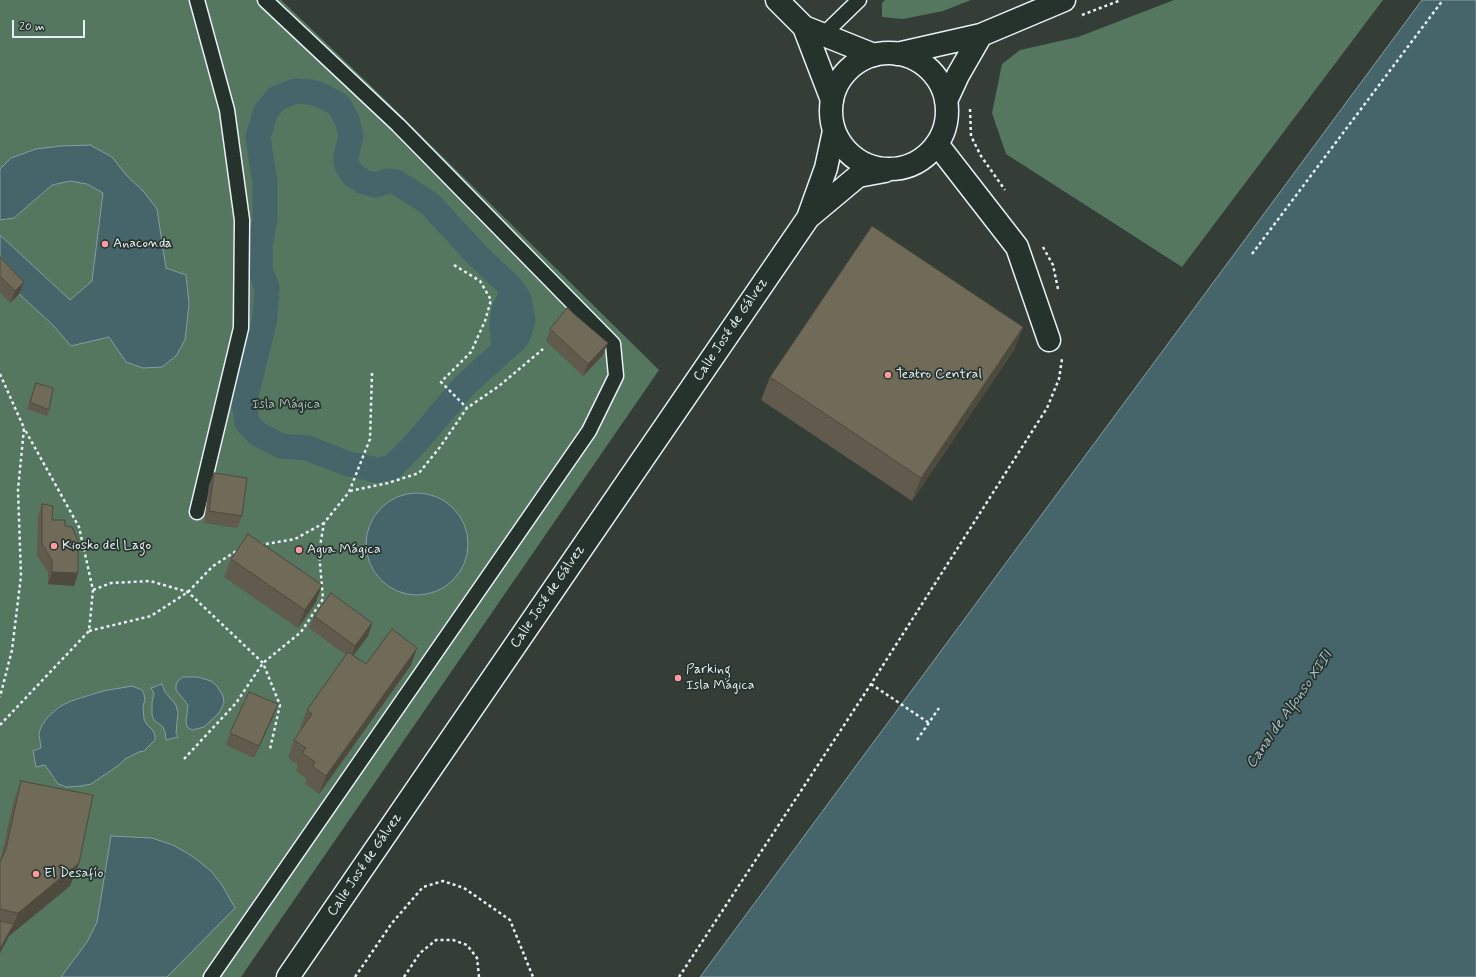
<!DOCTYPE html>
<meta charset="utf-8">
<style>
body{margin:0}
#map{position:relative;width:1476px;height:977px;overflow:hidden;background:#353e36;font-family:Mynerve,sans-serif}
canvas{display:block}
.scale{position:absolute;left:12px;top:20px;width:73px;height:18px;box-sizing:border-box;border:2px solid #e8f1f8;border-top:0;padding-left:5px;font-size:12px;line-height:14px;white-space:nowrap;color:#e8f1f8;-webkit-text-stroke:3px #26332d;paint-order:stroke}
</style>
<div id="map">
<canvas width="1476" height="977"></canvas>
<div class="scale">20 m</div>
</div>
<script>
const ctx = document.querySelector('canvas').getContext('2d');
ctx.lineJoin = 'round';
function fill(path, color) { ctx.fillStyle = color; ctx.fill(path, 'evenodd'); }
const poly = rows => new Path2D(rows.map(r => 'M' + r).join(''));
function trace(path, color, width, dash) { ctx.strokeStyle = color; ctx.lineWidth = width; ctx.lineCap = dash ? 'butt' : 'round'; ctx.setLineDash(dash || []); ctx.stroke(path); }
function write(font, color, halo, rows, align = 'center') {
  ctx.font = font + ' Mynerve,sans-serif'; ctx.lineWidth = 3.5; ctx.setLineDash([]); ctx.textBaseline = 'middle'; ctx.strokeStyle = halo; ctx.fillStyle = color; for (const [text, x, y, turn = 0] of rows) {
    ctx.save(); ctx.translate(x, y); ctx.rotate((+turn || 0) * Math.PI / 180); ctx.textAlign = isNaN(turn) ? turn : align; if (halo) ctx.strokeText(text, 0, 0); ctx.fillText(text, 0, 0); ctx.restore();
  }
}
const green = poly([
 [0,0,281,0,368,83,659,370,241,977,0,977],
 [885,0,971,0,943,11,903,19,882,17,882,3],
 [1174,0,1383,0,1182,267,1006,154,992,113,1002,64,1020,50,1078,37]
]);
const water = poly([
 [1422,0,1476,0,1476,977,700,977,1422,0],
 [90,145,112,157,127,176,144,192,157,209,166,268,186,275,189,304,185,340,176,356,162,367,143,368,126,362,109,337,71,346,53,325,19,294,0,273,0,235,70,300,92,281,103,193,87,184,70,181,52,185,14,218,0,220,0,169,11,158,36,149,61,146,90,145],
 '366 544a51 51 0 1 1 102 0a51 51 0 1 1-102 0Z',
 [183,677,198,677,211,681,217,686,223,696,224,703,219,713,204,727,192,730,187,727,186,721,188,705,176,690,176,685,178,681,183,677],
 [162,684,165,692,176,705,178,713,176,733,178,737,166,740,165,732,163,727,154,720,152,715,152,702,154,694,151,688,162,684],
 [132,686,142,690,144,694,145,700,143,706,144,719,147,725,152,729,155,735,155,740,144,751,139,752,125,759,119,765,91,784,81,786,67,787,58,784,45,765,36,767,33,751,41,748,39,734,41,727,47,718,59,707,71,701,103,691,132,686],
 [111,836,152,838,173,845,192,856,211,871,222,885,235,908,167,977,61,977,87,942,97,922,111,836]
]);
const canal = poly([
 [296,91,312,92,325,97,339,105,347,120,351,135,346,158,347,166,353,175,364,182,375,185,388,181,396,182,429,203,478,256,511,287,519,299,523,321,517,338,464,386,416,443,391,468,376,470,346,463,307,448,281,446,258,434,247,423,244,404,265,318,267,288,260,270,260,245,265,220,265,183,258,137,266,111,277,98,296,91],
 [504,350,502,325,503,315,505,308,513,290]
]);
const path = poly([
 [1082,15,1121,0],
 [970,109,971,136,981,156,1005,190],
 [1043,247,1053,265,1058,289],
 [1252,254,1443,0],
 [454,265,480,281,491,300,485,321,471,352,441,382,467,408],
 [0,374,24,428,18,490,21,576,12,650,0,697],
 [350,491,388,483,419,473,440,447,467,408,499,386,543,349],
 [260,545,295,539,324,523],
 [93,590,111,583,150,581,188,592,263,663,280,705,270,749],
 [89,631,151,616,188,592,213,566,238,550],
 [871,684,929,723],
 [0,725,89,631,93,590,79,527,24,428],
 [917,740,939,708],
 [184,759,236,703,263,663,301,632,323,599,319,552,324,523,349,492,370,439,372,373],
 [355,977,392,923,423,887,443,881,464,888,510,920,533,977],
 [404,977,420,953,436,940,453,940,467,945,477,958,479,977],
 [679,977,871,684,1047,408,1059,379,1062,359]
]);
const service = poly([
 [824,34,859,0],
 [197,512,241,328,242,220,227,110,197,0],
 [211,977,589,431,616,376,613,344,398,125,265,0]
]);
const minor = poly([
 [937,144,1017,247,1049,340]
]);
const tertiary = poly([
 [777,0,804,27,832,100],
 [804,27,874,55]
]);
const secondary = poly([
 '831 111a58 58 0 1 1 116 0a58 58 0 1 1-116 0Z',
 [897,54,981,35,1064,0],
 [946,101,958,75,981,35],
 [809,217,858,176,885,171],
 [288,977,808,218,826,168,834,131]
]);
const wall = poly([
 [0,257,24,282,19,294,10,303,0,293],
 [1023,327,1014,350,912,501,761,400,770,377],
 [550,329,603,355,583,376,546,341],
 [36,383,49,410,47,416,27,409],
 [214,473,242,516,237,528,204,523,209,485],
 [42,504,52,520,65,526,78,573,74,586,48,584,48,572,37,556,38,517],
 [231,559,316,602,298,628,224,577],
 [314,616,372,623,368,636,353,655,366,664,411,665,319,794,305,784,307,779,296,771,298,765,288,758,294,740,302,729,300,728,307,710,346,655,309,628],
 [273,717,254,758,226,745,230,733],
 [21,781,79,863,70,886,9,936,0,953,0,862,13,804]
]);
const shadedWall = poly([
 [24,282,19,294,10,303,15,291],
 [1023,327,1014,350,912,501,921,478],
 [608,343,603,355,583,376,588,364],
 [52,572,78,573,74,586,48,584],
 [322,585,316,602,298,628,305,610],
 [372,623,368,636,351,659,355,646],
 [417,648,411,665,319,794,326,776],
 [278,704,273,717,254,758,259,746],
 [79,863,70,886,9,936,0,953,0,949,14,924,18,913]
]);
const building = poly([
 [872,226,1023,327,921,478,770,377,872,226],
 [0,257,24,282,15,291,0,276,0,257],
 [567,308,608,343,588,364,550,329,567,308],
 [36,383,53,388,49,410,30,402,36,383],
 [214,473,247,478,242,516,209,511,214,473],
 [42,504,53,506,52,520,65,520,65,526,72,527,78,541,78,573,52,572,52,560,42,544,42,504],
 [248,534,322,585,305,610,231,559,248,534],
 [331,593,372,623,355,646,314,616,331,593],
 [392,629,417,648,326,776,312,766,315,762,302,753,306,748,294,740,312,714,307,710,348,652,366,664,392,629],
 [249,692,278,704,259,746,230,733,249,692],
 [21,781,93,795,79,863,18,913,0,909,0,862,6,849,21,781],
 [0,921,14,924,0,949,0,921]
]);
const markers = [
 [105,244,4,"#ff9aa2"],
 [888,375,4,"#ff9aa2"],
 [54,546,4,"#ff9aa2"],
 [299,550,4,"#ff9aa2"],
 [678,678,4,"#ff9aa2"],
 [36,874,4,"#ff9aa2"]
];
const poiNames = [
 ["Anaconda",113,244],
 ["Teatro Central",896,375],
 ["Kiosko del Lago",62,546],
 ["Agua Mágica",307,550],
 ["Parking",686,670],
 ["Isla Mágica",686,686],
 ["El Desafío",44,874]
];
const streetNames = [
 ["Calle José de Gálvez",731,330,-56],
 ["Calle José de Gálvez",548,597,-56],
 ["Calle José de Gálvez",365,865,-56]
];
const parkNames = [
 ["Isla Mágica",286,405]
];
const waterNames = [
 ["Canal de Alfonso XIII",1290,710,-55]
];
fill(green, '#55765f');
fill(water, '#45656b');
trace(water, '#869da3', 1);
trace(canal, '#45656b', 25);
trace(service, '#e8f1f8', 17);
trace(minor, '#e8f1f8', 25);
trace(tertiary, '#e8f1f8', 25);
trace(secondary, '#e8f1f8', 25);
trace(path, '#e8f1f8', 2.5, [3, 3]);
trace(service, '#26332d', 14);
trace(minor, '#26332d', 22);
trace(tertiary, '#26332d', 22);
trace(secondary, '#26332d', 22);
fill(wall, '#605b4c');
fill(shadedWall, '#4e4a3e');
fill(building, '#706a58');
trace(building, '#4e4a3e', 1);
for (const [x, y, r, color] of markers) { const dot = new Path2D(); dot.arc(x, y, r, 0, 2 * Math.PI); ctx.fillStyle = color; ctx.fill(dot); trace(dot, '#26332d', 1.5); }
write('14px', '#e8f1f8', '#26332d', poiNames, 'left');
write('14px', '#e8f1f8', '#26332d', streetNames);
write('14px', '#adc0bb', '#26332d', parkNames);
write('italic 15px', '#afc0c7', '#26332d', waterNames);
</script>
